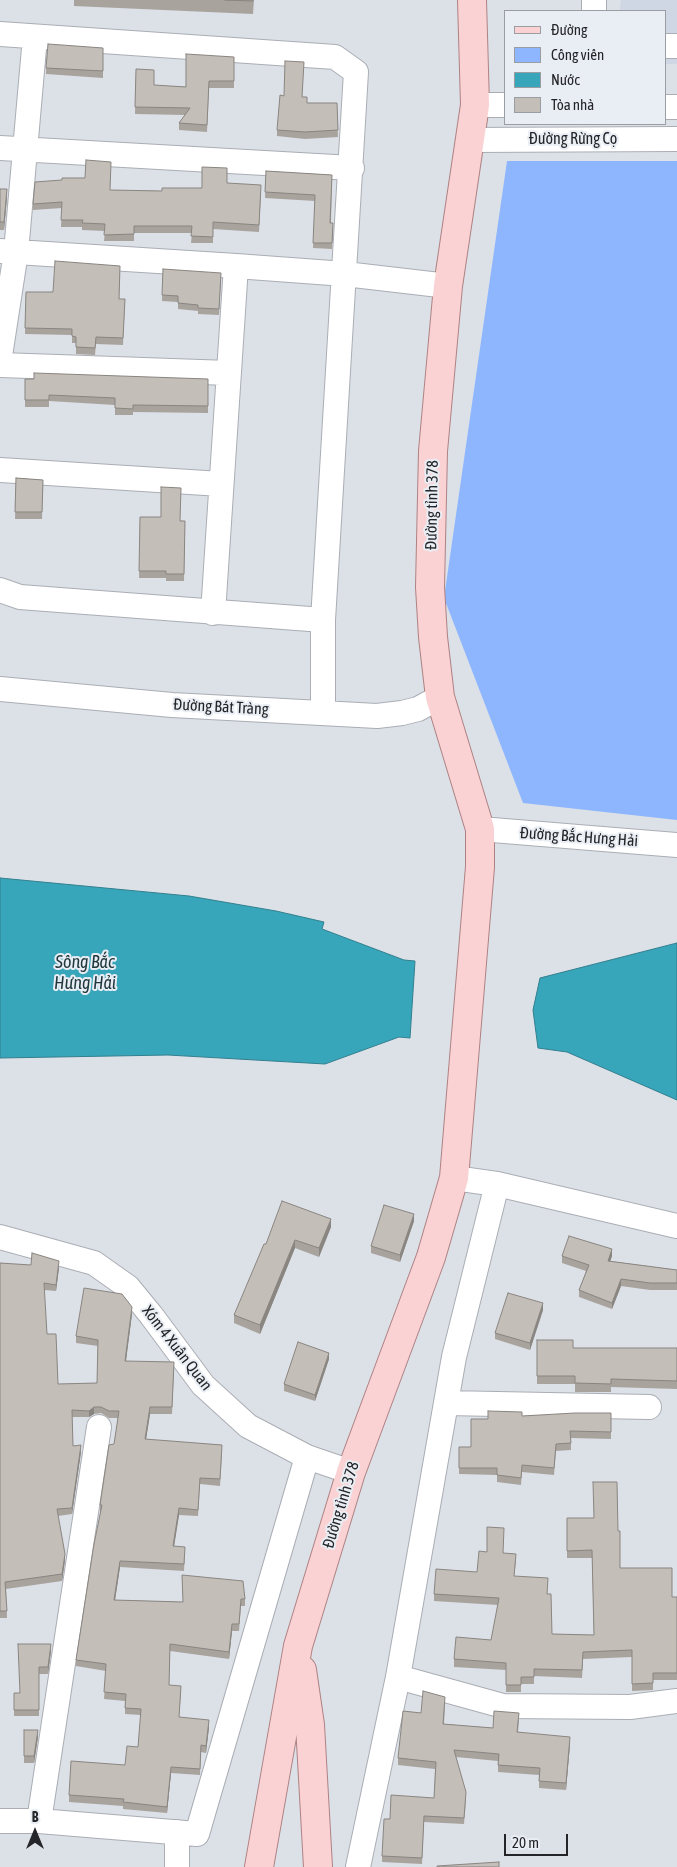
<!DOCTYPE html>
<meta charset="utf-8">
<style>
body{margin:0}
#map{position:relative;width:677px;height:1867px;overflow:hidden;background:#dce0e7;font-family:"Asap Condensed",sans-serif}
canvas{display:block}
.legend{position:absolute;left:504px;top:10px;width:162px;height:115px;box-sizing:border-box;background:#e9edf4;border:1px solid #9a9da2;margin:0;padding:6px 9px;list-style:none;font-size:15px;color:#242528}
.legend li{display:flex;align-items:center;gap:10px;height:25px}
.legend b{width:25px;border:1px solid #9a9da2}
.north{position:absolute;left:10px;top:1807px;width:50px;height:50px;-webkit-text-stroke:4px #e9edf4;paint-order:stroke;rotate:0deg;font-size:14px;font-weight:700;line-height:20px;text-align:center;color:#242528}
.north::after{content:'';display:block;margin:auto;width:18px;height:22px;background:#242528;clip-path:polygon(50% 0,100% 100%,50% 72%,0 100%)}
.scale{position:absolute;left:504px;top:1834px;width:64px;height:22px;box-sizing:border-box;border:2px solid #242528;border-top:0;padding-left:6px;font-size:15px;line-height:18px;white-space:nowrap;color:#242528;-webkit-text-stroke:4px #e9edf4;paint-order:stroke}
</style>
<div id="map">
<canvas width="677" height="1867"></canvas>
<ul class="legend">
<li><b style="height:6px;background:#fbd2d3"></b>Đường</li>
<li><b style="height:14px;background:#8eb6fe"></b>Công viên</li>
<li><b style="height:14px;background:#38a6ba"></b>Nước</li>
<li><b style="height:14px;background:#c4beb8"></b>Tòa nhà</li>
</ul>
<div class="north">B</div>
<div class="scale">20 m</div>
</div>
<script>
const ctx = document.querySelector('canvas').getContext('2d');
ctx.lineJoin = 'round';
function fill(path, color) { ctx.fillStyle = color; ctx.fill(path, 'evenodd'); }
const poly = rows => new Path2D(rows.map(r => 'M' + r).join(''));
function trace(path, color, width, dash) { ctx.strokeStyle = color; ctx.lineWidth = width; ctx.lineCap = dash ? 'butt' : 'round'; ctx.setLineDash(dash || []); ctx.stroke(path); }
function write(font, color, halo, rows, align = 'center') {
  ctx.font = font + ' "Asap Condensed",sans-serif'; ctx.lineWidth = 4; ctx.setLineDash([]); ctx.textBaseline = 'middle'; ctx.strokeStyle = halo; ctx.fillStyle = color; for (const [text, x, y, turn = 0] of rows) {
    ctx.save(); ctx.translate(x, y); ctx.rotate((+turn || 0) * Math.PI / 180); ctx.textAlign = isNaN(turn) ? turn : align; if (halo) ctx.strokeText(text, 0, 0); ctx.fillText(text, 0, 0); ctx.restore();
  }
}
const built = poly([
 [621,0,677,0,677,64,666,64,666,11,620,11]
]);
const green = poly([
 [507,161,677,161,677,820,523,803,444,598]
]);
const water = poly([
 [0,878,189,896,276,911,324,922,322,929,404,960,415,961,410,1038,399,1037,325,1064,168,1055,0,1058,0,878],
 [677,943,677,1100,567,1052,538,1048,533,1010,540,978,677,943]
]);
const minor = poly([
 [594,11,594,0],
 [0,34,335,57,356,72,323,620],
 [666,46,677,46],
 [475,105,506,105],
 [666,107,677,107],
 [470,140,677,139],
 [0,148,352,168],
 [0,251,236,266,213,613],
 [236,266,345,274,448,286],
 [0,356,16,252,35,37],
 [0,365,229,373],
 [0,470,221,484],
 [0,590,20,597,323,620,323,713],
 [0,689,172,705,377,716,402,713,418,709,440,697],
 [480,829,677,845],
 [454,1178,497,1184,677,1226],
 [0,1237,94,1263,128,1287,151,1315,203,1385,248,1426,307,1457,351,1472],
 [446,1403,649,1407],
 [398,1677,503,1706,630,1707,677,1701],
 [0,1821,39,1821,197,1834,307,1457],
 [39,1821,99,1427],
 [177,1832,177,1867],
 [358,1867,398,1677,454,1357,497,1184]
]);
const major = poly([
 [302,1670,310,1725,318,1867],
 [259,1867,298,1646,351,1472,431,1257,454,1178,480,867,480,829,440,697,433,637,430,587,433,451,448,286,475,105,472,0]
]);
const wall = poly([
 [74,0,254,0,253,14,74,6],
 [103,48,103,78,46,74,46,68],
 [234,57,234,88,209,88,207,132,179,130,179,123,185,115,135,114,136,69,154,85,186,87],
 [303,97,307,103,337,103,338,137,305,139,277,136,277,130],
 [266,171,332,175,331,223,333,229,332,249,313,248,315,201,265,198],
 [227,183,261,192,259,232,213,229,213,243,191,243,192,233,134,233,134,241,104,241,105,231,82,230,82,227,61,227,62,208,33,210,33,204,110,190,162,191,202,188],
 [0,189,7,197,4,230,0,230],
 [163,269,221,279,219,315,198,314,198,311,178,309,178,302,162,301],
 [120,272,119,299,125,299,123,345,96,344,95,355,76,354,76,343,72,343,72,335,25,334,26,292,53,292],
 [25,379,208,379,208,413,133,412,133,415,115,415,115,405,49,401,49,407,25,407],
 [16,478,43,480,42,519,15,519],
 [140,517,185,521,184,581,166,581,166,578,139,578],
 [414,1221,400,1262,371,1253,371,1246],
 [331,1227,319,1257,295,1248,260,1334,234,1323,234,1315,266,1244],
 [562,1256,612,1256,610,1261,677,1270,677,1290,650,1290,621,1286,612,1309,579,1297,579,1290,586,1271,562,1263],
 [0,1263,59,1268,56,1291,44,1290,47,1334,58,1384,97,1383,98,1346,76,1343,76,1336,132,1314,126,1361,174,1369,172,1414,150,1414,146,1439,222,1452,220,1486,200,1484,198,1516,179,1515,174,1546,185,1553,184,1571,120,1567,115,1600,183,1602,182,1575,245,1599,245,1606,241,1606,239,1631,232,1631,229,1659,170,1651,169,1685,181,1693,179,1717,209,1727,206,1753,201,1752,200,1775,171,1773,167,1813,123,1809,123,1806,69,1802,69,1795,125,1765,138,1747,141,1715,125,1714,125,1701,104,1699,106,1671,76,1666,76,1660,101,1512,100,1512,100,1505,114,1444,118,1418,109,1418,101,1413,94,1414,89,1417,72,1417,73,1446,81,1452,72,1514,58,1516,65,1560,62,1581,6,1589,7,1618,0,1618],
 [543,1310,530,1350,495,1339,495,1333],
 [537,1340,573,1348,677,1348,677,1389,611,1387,611,1392,575,1392,575,1384,537,1384],
 [329,1359,315,1401,284,1391,284,1384],
 [611,1413,611,1439,571,1438,571,1450,556,1451,554,1475,522,1472,521,1485,497,1482,497,1475,459,1474,459,1447,471,1447,522,1416],
 [567,1518,618,1531,620,1568,672,1597,677,1597,677,1680,653,1680,653,1690,632,1691,632,1657,583,1659,582,1678,534,1676,534,1684,521,1684,521,1692,506,1692,506,1670,454,1667,454,1659,491,1640,498,1605,434,1601,434,1594,477,1572,503,1553,516,1561,514,1576,548,1594,552,1634,594,1635,592,1558,567,1558],
 [51,1651,48,1674,39,1674,39,1716,14,1716,14,1693,20,1693],
 [445,1704,444,1724,493,1728,519,1720,518,1732,570,1744,566,1790,539,1788,539,1775,498,1772,498,1761,456,1757,466,1799,464,1824,424,1822,422,1864,382,1862,382,1856,390,1819,434,1798,435,1769,398,1765,398,1758,421,1713],
 [24,1730,38,1737,34,1763,24,1763]
]);
const shadedWall = poly([
 [7,189,7,197,4,230,4,222],
 [414,1214,414,1221,400,1262,400,1255],
 [331,1219,331,1227,319,1257,319,1248],
 [295,1240,295,1248,260,1334,260,1325],
 [612,1249,612,1256,608,1268,608,1261],
 [59,1261,59,1268,56,1291,56,1285],
 [621,1279,621,1286,612,1309,612,1303],
 [543,1303,543,1310,530,1350,530,1343],
 [132,1307,132,1314,125,1368,125,1361],
 [329,1353,329,1359,315,1401,315,1395],
 [94,1407,94,1414,89,1417,89,1411],
 [150,1407,150,1414,145,1446,145,1439],
 [81,1445,81,1452,72,1514,72,1508],
 [179,1508,179,1515,173,1553,173,1546],
 [65,1554,65,1560,62,1581,62,1574],
 [120,1561,120,1567,114,1607,114,1600],
 [232,1624,232,1631,229,1659,229,1652],
 [51,1644,51,1651,48,1674,48,1667],
 [209,1720,209,1727,206,1753,206,1746],
 [38,1730,38,1737,34,1763,34,1756],
 [570,1737,570,1744,566,1790,566,1783],
 [171,1767,171,1773,167,1813,167,1807]
]);
const building = poly([
 [225,0,253,0,253,1,225,0],
 [48,44,103,48,103,71,46,68,48,44],
 [186,54,234,57,234,81,209,81,207,125,179,123,190,108,135,107,136,69,154,70,154,85,186,87,186,54],
 [285,61,304,62,302,97,307,97,307,103,337,103,338,130,305,132,277,130,280,95,284,96,285,61],
 [86,160,111,162,110,190,162,191,162,188,202,188,202,167,227,168,227,183,261,185,259,225,213,222,213,237,191,236,192,226,134,226,134,234,104,235,105,224,82,223,83,220,61,220,62,202,33,204,35,182,62,180,62,178,85,178,86,160],
 [266,171,332,175,330,223,333,223,332,243,313,243,315,195,265,192,266,171],
 [0,189,7,189,4,222,0,222,0,189],
 [55,261,120,266,119,299,125,299,123,338,96,337,95,348,76,347,76,337,72,336,72,329,25,328,26,292,53,292,55,261],
 [163,269,221,273,219,309,198,308,198,305,178,303,178,296,162,295,163,269],
 [34,373,208,379,208,406,133,405,133,409,115,408,115,398,49,395,49,400,25,400,25,379,34,379,34,373],
 [16,478,43,480,42,512,15,512,16,478],
 [161,487,181,488,180,521,185,521,184,574,166,574,166,571,139,571,140,517,161,517,161,487],
 [282,1201,331,1219,319,1248,295,1240,260,1325,234,1315,264,1244,266,1244,282,1201],
 [384,1205,414,1214,400,1255,371,1246,384,1205],
 [569,1236,612,1249,608,1261,677,1270,677,1283,650,1283,621,1279,612,1303,579,1290,589,1265,562,1256,569,1236],
 [32,1253,59,1261,56,1285,44,1283,47,1334,56,1334,58,1384,97,1383,98,1340,76,1336,84,1288,122,1294,132,1307,125,1361,174,1362,172,1407,150,1407,145,1439,222,1445,220,1479,200,1478,198,1510,179,1508,173,1546,185,1547,184,1564,120,1561,114,1600,183,1602,182,1575,243,1581,245,1599,241,1599,239,1624,232,1624,229,1652,170,1644,169,1685,181,1686,179,1717,209,1720,206,1746,201,1745,200,1769,171,1767,167,1807,123,1802,124,1799,69,1795,71,1761,125,1765,127,1746,138,1747,141,1709,125,1708,126,1694,104,1692,106,1664,76,1660,94,1544,102,1505,100,1505,109,1445,114,1444,119,1411,109,1411,101,1407,94,1407,89,1411,72,1410,73,1446,81,1445,72,1508,57,1509,65,1554,62,1574,5,1582,7,1611,0,1611,0,1263,31,1265,32,1253],
 [508,1293,543,1303,530,1343,495,1333,508,1293],
 [537,1340,573,1340,573,1348,677,1348,677,1381,611,1379,611,1384,575,1383,575,1376,537,1376,537,1340],
 [298,1342,329,1353,315,1395,284,1384,298,1342],
 [488,1411,522,1412,522,1416,575,1413,611,1413,611,1432,570,1431,571,1443,556,1444,554,1468,522,1465,521,1478,497,1475,497,1468,459,1468,459,1447,471,1447,471,1419,488,1419,488,1411],
 [593,1482,617,1482,618,1531,620,1531,620,1568,672,1568,672,1597,677,1597,677,1673,653,1673,653,1683,632,1684,632,1650,583,1652,582,1670,534,1669,534,1677,521,1677,521,1685,506,1685,506,1663,454,1659,456,1637,491,1640,499,1598,434,1594,436,1569,477,1572,479,1551,487,1552,487,1527,504,1528,503,1553,516,1554,514,1576,548,1578,547,1594,551,1594,552,1634,594,1635,592,1550,567,1551,567,1518,594,1518,593,1482],
 [18,1644,51,1644,48,1667,39,1667,39,1710,14,1710,14,1693,20,1693,18,1644],
 [423,1691,445,1697,443,1724,493,1728,494,1711,519,1713,517,1732,570,1737,566,1783,539,1781,540,1768,498,1765,499,1754,454,1750,466,1792,464,1818,424,1816,422,1858,382,1856,384,1819,390,1819,391,1795,434,1798,436,1762,398,1758,403,1711,421,1713,423,1691],
 [24,1730,38,1730,34,1756,24,1756,24,1730],
 [499,1862,499,1867,437,1867,437,1866,499,1862]
]);
const streetNames = [
 ["Đường Rừng Cọ",573,139],
 ["Đường tỉnh 378",432,505,-89],
 ["Đường Bát Tràng",221,707,3],
 ["Đường Bắc Hưng Hải",579,837,4],
 ["Xóm 4 Xuân Quan",177,1348,52],
 ["Đường tỉnh 378",341,1505,-73]
];
const waterNames = [
 ["Sông Bắc",85,962],
 ["Hưng Hải",85,983]
];
fill(built, '#cfd6e4');
fill(green, '#8eb6fe');
fill(water, '#38a6ba');
trace(water, '#327f8e', 1);
trace(minor, '#aaaeb4', 26);
trace(major, '#ae8284', 30);
trace(minor, '#fff', 24);
trace(major, '#fbd2d3', 28);
fill(wall, '#a9a39e');
fill(shadedWall, '#898581');
fill(building, '#c4beb8');
trace(building, '#898581', 1);
write('16px', '#242528', '#e9edf4', streetNames);
write('italic 18px', '#20383d', '#e9edf4', waterNames);
</script>
